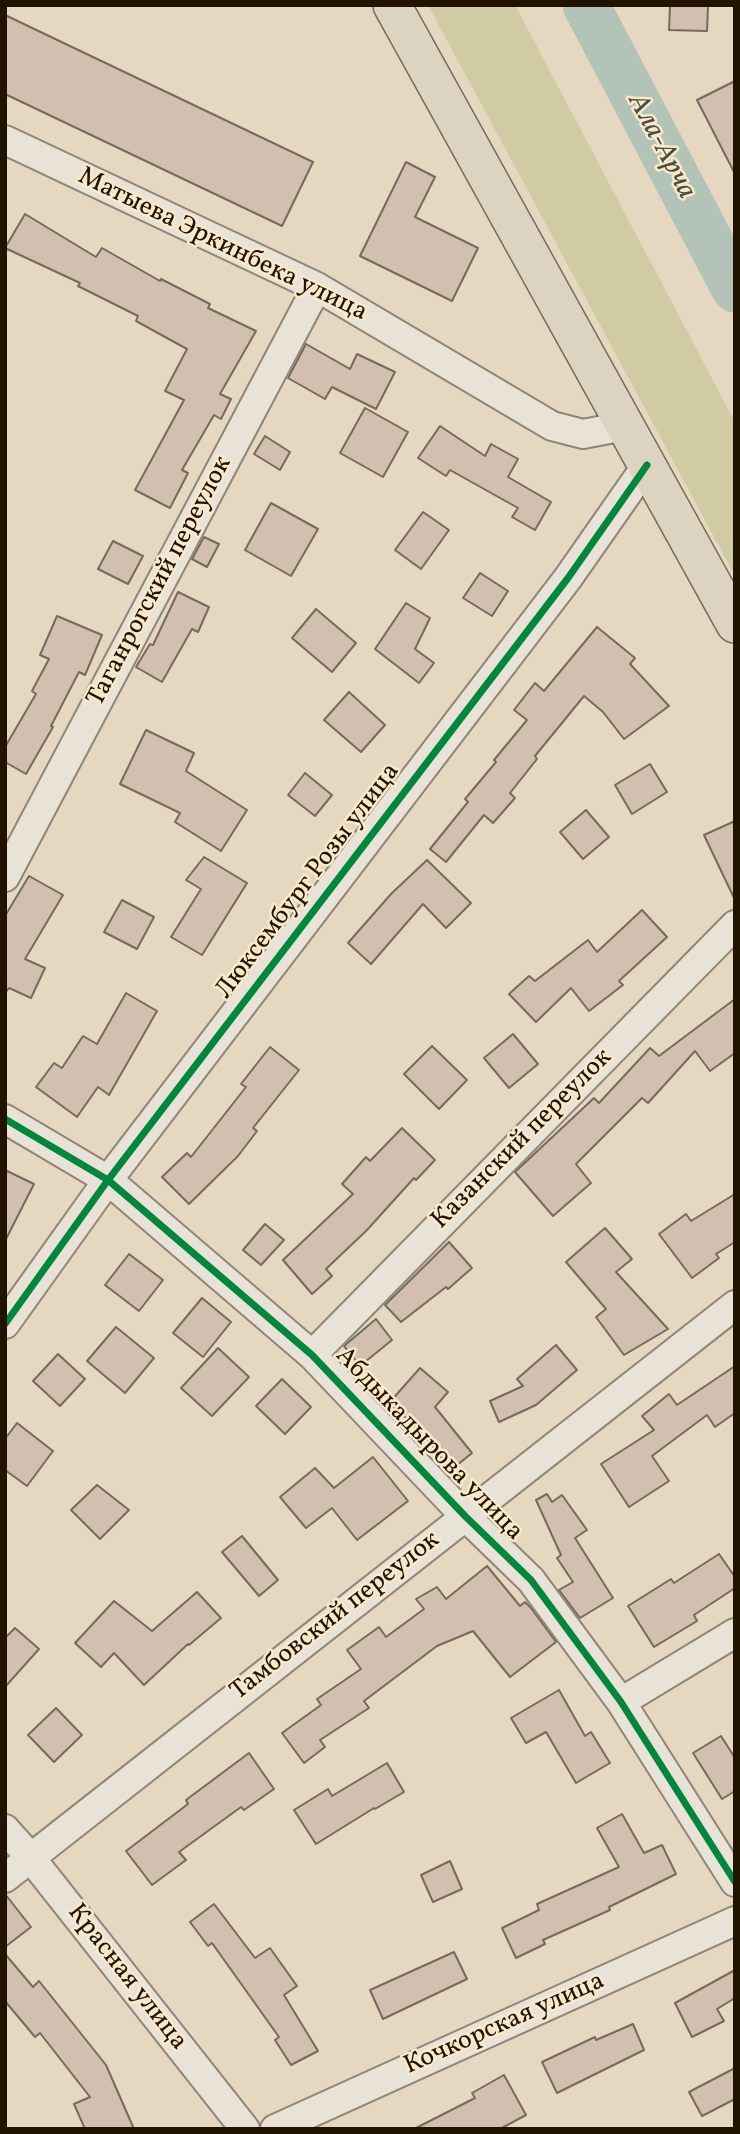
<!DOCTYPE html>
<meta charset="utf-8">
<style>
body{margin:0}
#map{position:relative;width:740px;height:2134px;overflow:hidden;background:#e6d8c0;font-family:Vollkorn,serif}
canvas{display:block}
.frame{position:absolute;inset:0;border:7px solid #211300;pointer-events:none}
</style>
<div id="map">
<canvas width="740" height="2134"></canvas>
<div class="frame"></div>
</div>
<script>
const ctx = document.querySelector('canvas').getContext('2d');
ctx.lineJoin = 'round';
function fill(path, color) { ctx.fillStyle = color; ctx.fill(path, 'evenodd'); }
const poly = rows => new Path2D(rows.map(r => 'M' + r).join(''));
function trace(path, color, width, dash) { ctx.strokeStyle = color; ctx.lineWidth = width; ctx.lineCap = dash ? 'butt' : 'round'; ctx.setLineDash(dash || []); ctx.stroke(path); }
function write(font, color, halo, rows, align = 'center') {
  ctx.font = font + ' Vollkorn,serif'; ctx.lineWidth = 5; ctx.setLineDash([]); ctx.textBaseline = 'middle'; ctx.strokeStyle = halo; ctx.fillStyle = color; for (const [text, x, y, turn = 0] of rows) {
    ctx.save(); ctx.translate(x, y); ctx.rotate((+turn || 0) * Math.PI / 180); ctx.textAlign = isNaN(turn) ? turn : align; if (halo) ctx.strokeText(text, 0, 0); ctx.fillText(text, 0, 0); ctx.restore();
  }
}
const green = poly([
 [428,5,515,5,735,422,735,576]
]);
const river = poly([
 [586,5,735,289]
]);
const building = poly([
 [670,5,708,6,707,31,669,30,670,5],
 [5,15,313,162,282,226,5,94,5,15],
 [735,81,735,174,697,100,735,81],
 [406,162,435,177,415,217,478,248,452,301,360,256,406,162],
 [25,214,96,257,102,248,160,281,161,279,210,304,208,308,256,331,220,394,231,399,221,419,214,415,182,470,188,473,170,508,135,490,184,400,165,391,187,349,136,321,138,316,78,286,80,283,5,248,25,214],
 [306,344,350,369,357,354,395,372,376,409,332,387,325,399,288,378,306,344],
 [365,408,408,432,383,477,340,453,365,408],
 [440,426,485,456,491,444,518,459,508,477,551,502,535,530,512,517,518,508,450,470,446,476,418,458,440,426],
 [265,436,290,452,280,470,254,454,265,436],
 [271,503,318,529,291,576,245,550,271,503],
 [423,512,449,530,421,569,395,550,423,512],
 [204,537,219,544,207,567,192,559,204,537],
 [113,541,143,556,128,584,98,569,113,541],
 [480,573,508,591,492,616,463,598,480,573],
 [178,592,209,607,198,632,192,629,162,682,136,667,150,644,153,645,178,592],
 [406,603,430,618,415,649,434,663,419,683,375,649,406,603],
 [316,609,356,643,332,672,292,638,316,609],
 [57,616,102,635,85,675,79,672,51,726,53,727,26,774,5,762,5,747,36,694,32,691,49,659,40,655,57,616],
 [597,627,635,658,630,664,669,706,624,739,603,712,584,696,535,756,537,759,510,793,515,798,493,823,484,815,446,862,430,849,468,802,465,799,496,762,494,760,527,720,514,710,535,683,544,691,597,627],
 [349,692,385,725,361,752,324,720,349,692],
 [146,730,194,753,186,771,247,810,221,851,175,822,180,813,120,784,146,730],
 [650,764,667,792,632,814,615,785,650,764],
 [305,773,332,795,315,816,288,795,305,773],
 [586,810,609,837,583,859,560,832,586,810],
 [735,821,735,900,704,835,735,821],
 [204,857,247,883,202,955,171,937,201,889,186,880,204,857],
 [427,860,471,903,446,928,423,904,371,964,348,943,391,894,427,860],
 [29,876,63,895,25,959,45,968,31,998,9,988,5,993,5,916,29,876],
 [122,900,154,917,137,949,104,932,122,900],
 [642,910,667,937,619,981,623,985,589,1011,571,988,536,1022,509,994,529,976,535,981,588,940,597,952,642,910],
 [126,993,157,1011,109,1095,98,1087,77,1117,36,1087,54,1063,62,1068,83,1036,97,1044,126,993],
 [735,999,735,1053,710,1071,695,1051,648,1103,642,1098,576,1164,591,1183,553,1216,515,1172,594,1098,599,1103,650,1048,659,1056,735,999],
 [513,1034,538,1064,509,1088,484,1058,513,1034],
 [432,1046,467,1080,439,1109,404,1074,432,1046],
 [270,1047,299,1070,253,1128,257,1131,238,1156,189,1204,162,1177,187,1153,191,1157,246,1087,241,1084,270,1047],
 [402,1128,435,1160,416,1180,414,1178,367,1230,326,1269,332,1276,312,1294,283,1260,353,1194,342,1184,366,1157,370,1161,402,1128],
 [5,1170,34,1184,5,1241,5,1170],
 [735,1194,735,1242,716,1254,719,1258,692,1278,659,1234,686,1214,691,1221,735,1194],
 [265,1224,284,1240,261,1265,243,1250,265,1224],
 [605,1228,632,1259,616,1272,668,1329,624,1355,596,1317,606,1309,566,1262,605,1228],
 [449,1242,472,1268,448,1289,446,1287,401,1322,385,1305,449,1242],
 [129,1254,163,1280,139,1311,105,1285,129,1254],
 [202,1298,231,1322,203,1357,173,1333,202,1298],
 [376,1319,392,1340,360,1366,344,1346,376,1319],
 [116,1327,154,1358,125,1393,87,1361,116,1327],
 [556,1345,577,1370,536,1405,499,1422,490,1401,523,1386,517,1379,556,1345],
 [218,1348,249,1377,212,1416,181,1388,218,1348],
 [58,1354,85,1379,60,1406,33,1381,58,1354],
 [735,1366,735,1413,715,1427,707,1415,652,1456,669,1481,629,1507,601,1464,654,1430,642,1416,669,1394,677,1405,735,1366],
 [420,1368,448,1392,435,1407,472,1453,451,1470,420,1430,389,1403,420,1368],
 [282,1379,311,1407,285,1434,256,1406,282,1379],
 [17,1423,53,1451,27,1486,5,1470,5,1439,17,1423],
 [373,1457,408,1501,357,1540,332,1508,306,1528,280,1497,315,1468,334,1488,373,1457],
 [97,1485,129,1510,100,1539,71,1510,97,1485],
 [547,1494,552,1502,562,1495,587,1530,575,1538,613,1598,580,1618,559,1590,573,1582,557,1558,561,1555,536,1500,547,1494],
 [242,1536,278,1580,259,1596,222,1552,242,1536],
 [719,1554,735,1577,735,1588,694,1615,697,1621,654,1647,628,1606,671,1579,674,1583,719,1554],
 [487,1566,520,1606,525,1602,531,1608,556,1642,510,1677,473,1631,437,1646,364,1701,369,1708,320,1740,325,1747,304,1763,282,1733,321,1705,317,1699,361,1669,347,1650,379,1627,386,1637,424,1609,416,1599,437,1587,446,1599,487,1566],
 [197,1592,221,1618,189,1645,188,1644,144,1685,114,1653,101,1667,75,1643,114,1601,152,1631,197,1592],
 [15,1628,39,1649,5,1687,5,1638,15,1628],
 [559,1690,585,1736,591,1732,610,1763,576,1783,546,1732,526,1743,511,1718,559,1690],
 [56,1708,82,1735,54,1762,28,1735,56,1708],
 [721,1736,735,1758,735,1791,722,1799,693,1753,721,1736],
 [249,1753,274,1789,244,1810,241,1807,179,1852,186,1860,152,1885,126,1851,188,1804,186,1800,249,1753],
 [387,1763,404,1792,375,1809,374,1808,316,1844,294,1810,328,1789,332,1796,387,1763],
 [622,1814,644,1853,662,1845,676,1874,609,1907,610,1910,543,1940,545,1944,516,1958,502,1928,539,1910,537,1904,619,1867,597,1828,622,1814],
 [450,1861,462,1889,433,1902,421,1875,450,1861],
 [5,1894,31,1927,5,1947,5,1894],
 [214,1904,255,1958,270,1948,297,1986,284,1995,318,2051,291,2065,275,2040,279,2037,212,1943,208,1946,190,1922,214,1904],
 [454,1952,467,1979,383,2019,370,1990,454,1952],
 [5,1954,33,1987,39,1981,106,2065,134,2129,85,2129,74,2104,90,2097,40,2033,35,2037,5,2001,5,1954],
 [735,1970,735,1998,717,2009,724,2021,692,2037,675,2003,735,1970],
 [633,2024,644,2050,557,2093,542,2062,595,2037,596,2040,633,2024],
 [735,2068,735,2099,702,2116,689,2092,735,2068],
 [504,2075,526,2115,500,2129,414,2129,475,2098,472,2093,504,2075]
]);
const minor = poly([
 [5,140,317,287,552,426,583,434,625,426],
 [5,877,317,287],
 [5,1119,108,1180,312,1355,465,1516,531,1580,621,1702,735,1882],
 [5,1324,108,1180,568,578,647,465],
 [312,1355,735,925],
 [621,1702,735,1633],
 [5,1829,30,1857,245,2129],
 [5,1878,735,1305],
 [275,2129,735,1921]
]);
const major = poly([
 [392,5,735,624]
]);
const cycleway = poly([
 [5,1119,108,1180,312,1355,465,1516,531,1580,621,1702,735,1882],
 [5,1324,108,1180,568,578,647,465]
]);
const streetNames = [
 ["Матыева Эркинбека улица",222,246,26],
 ["Таганрогский переулок",161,582,-62],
 ["Люксембург Розы улица",309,882,-53],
 ["Казанский переулок",523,1140,-45],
 ["Абдыкадырова улица",428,1445,46],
 ["Тамбовский переулок",336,1617,-38],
 ["Красная улица",126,1978,52],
 ["Кочкорская улица",505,2025,-24]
];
const waterNames = [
 ["Ала-Арча",660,147,62]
];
fill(green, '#d0cba2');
trace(river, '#b4c3b8', 47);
fill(building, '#d2bfaf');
trace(building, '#746b5c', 2);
trace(minor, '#8f8676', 32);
trace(major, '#746b5c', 40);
trace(minor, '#e9e2d6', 28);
trace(major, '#ddd3c1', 37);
trace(cycleway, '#00873e', 7);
write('26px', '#211300', '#f8e9cc', streetNames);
write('italic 28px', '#4d4d3f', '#f8e9cc', waterNames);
</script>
